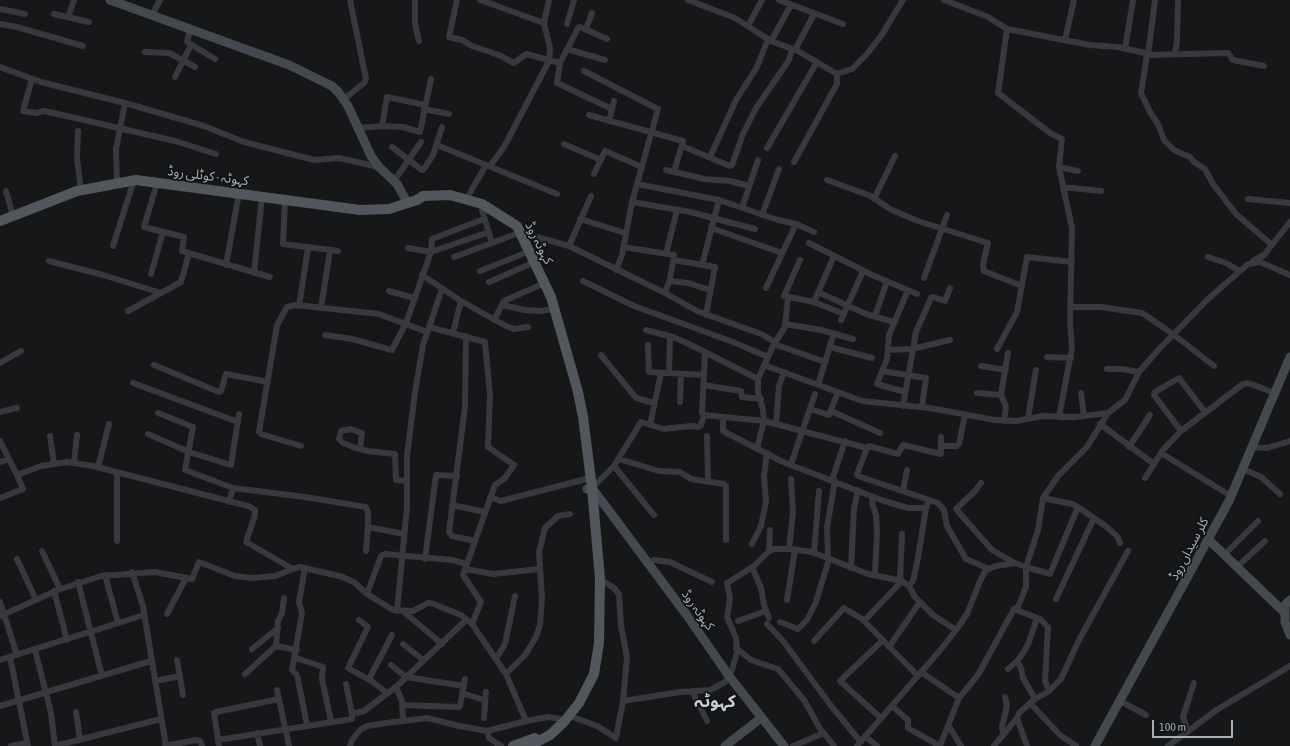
<!DOCTYPE html>
<meta charset="utf-8">
<style>
body{margin:0}
#map{position:relative;width:1290px;height:746px;overflow:hidden;background:#161718;font-family:"Asap Condensed",sans-serif}
canvas{display:block}
.scale{position:absolute;left:1152px;top:720px;width:81px;height:18px;box-sizing:border-box;border:2px solid #a8afb9;border-top:0;padding-left:5px;font-size:12px;line-height:14px;white-space:nowrap;color:#a8afb9;-webkit-text-stroke:3px #111213;paint-order:stroke}
</style>
<div id="map">
<canvas width="1290" height="746"></canvas>
<div class="scale">100 m</div>
</div>
<script>
const ctx = document.querySelector('canvas').getContext('2d');
ctx.lineJoin = 'round';
const poly = rows => new Path2D(rows.map(r => 'M' + r).join(''));
function trace(path, color, width, dash) { ctx.strokeStyle = color; ctx.lineWidth = width; ctx.lineCap = dash ? 'butt' : 'round'; ctx.setLineDash(dash || []); ctx.stroke(path); }
function write(font, color, halo, rows, align = 'center') {
  ctx.font = font + ' "Asap Condensed","Noto Sans Arabic",sans-serif'; ctx.lineWidth = 3.5; ctx.setLineDash([]); ctx.textBaseline = 'middle'; ctx.strokeStyle = halo; ctx.fillStyle = color; for (const [text, x, y, turn = 0] of rows) {
    ctx.save(); ctx.translate(x, y); ctx.rotate((+turn || 0) * Math.PI / 180); ctx.textAlign = isNaN(turn) ? turn : align; if (halo) ctx.strokeText(text, 0, 0); ctx.fillText(text, 0, 0); ctx.restore();
  }
}
const street = poly([
 [415,0,415,24,419,41],
 [457,0,449,37,462,40,472,46,499,55,514,63,526,54,560,63,578,28,580,27,607,39],
 [480,0,544,23],
 [688,0,735,18,771,41,798,51,837,74,852,69,867,54,881,36,903,0],
 [779,0,843,24],
 [944,0,988,17,1007,29,1090,45,1118,47,1145,53,1147,55,1141,93,1150,112,1158,124,1164,140,1174,150,1190,157,1194,162,1205,169,1213,184,1236,214,1271,244],
 [0,9,25,14],
 [54,14,89,22],
 [152,15,160,0],
 [68,17,74,0],
 [0,24,17,27,83,46],
 [567,24,574,0],
 [748,26,762,0],
 [190,29,187,42,215,59],
 [586,29,592,13],
 [1007,29,998,93,1050,133,1062,139,1059,167,1072,228,1070,322,1072,348,1059,417],
 [1065,40,1074,0],
 [771,41,791,5],
 [567,49,605,60],
 [1125,49,1133,0],
 [795,50,814,14],
 [145,52,169,53,195,67],
 [1175,54,1177,41,1178,0],
 [1147,55,1228,53,1233,60,1264,66],
 [1148,55,1155,0],
 [560,63,557,83,612,109],
 [0,67,41,82,125,103,204,126,244,142,314,160,339,158,379,167],
 [584,71,658,109,632,202,622,255,616,270],
 [175,77,191,45],
 [32,79,23,111,36,113,44,111,71,117,175,141,216,154],
 [344,99,364,83,366,79,350,0],
 [424,109,449,114],
 [589,115,683,141,674,172],
 [609,121,614,101],
 [382,126,387,97,425,105],
 [357,128,383,126,403,127,420,132,431,79],
 [78,131,77,159,81,190],
 [564,144,601,160],
 [437,145,557,194],
 [682,146,730,166,732,165,743,134,756,108,789,60,792,49],
 [392,147,422,170,424,169,433,155,442,127],
 [767,148,817,62],
 [710,157,736,100,757,67,768,39],
 [794,162,837,84,837,74],
 [490,166,504,147,549,61,550,48,544,23,549,0],
 [1059,167,1078,171],
 [666,170,704,179,730,181,749,186],
 [594,174,605,151,642,167],
 [827,180,871,196,890,209,915,220,988,243,983,264,984,271,1022,286],
 [394,181,421,142],
 [117,183,116,149,125,103],
 [157,183,144,227,184,237,182,251,270,277],
 [637,184,719,200,778,220,796,224,814,232],
 [1063,187,1101,191],
 [6,191,13,216],
 [467,198,486,165],
 [874,199,895,156],
 [1248,199,1290,203],
 [285,200,283,244,338,251],
 [632,202,690,212,755,229],
 [742,208,758,160],
 [482,210,492,243,516,234],
 [762,215,779,169],
 [580,219,625,233],
 [711,228,782,253],
 [522,233,569,246,663,292,697,311,761,334,775,342],
 [809,243,872,275,917,294],
 [113,246,134,180],
 [569,246,591,196],
 [623,247,674,255,670,279,665,293],
 [408,248,431,252,432,239,484,219],
 [666,254,677,210],
 [454,257,492,243],
 [1208,257,1226,263,1240,271],
 [674,260,715,267,706,315],
 [800,260,784,296,814,302,844,314],
 [49,261,103,275,161,293],
 [1253,261,1264,255,1290,222],
 [226,265,239,193],
 [702,265,719,200],
 [480,271,530,251],
 [254,273,262,197],
 [151,274,163,232],
 [422,275,461,301,506,326,514,329,528,327],
 [924,278,947,215],
 [583,281,634,306,733,342,768,357],
 [670,281,688,283,710,290],
 [489,282,530,264],
 [766,288,796,224],
 [389,291,414,298],
 [818,292,866,314,894,322],
 [814,302,834,256],
 [502,305,525,310,539,311,555,309],
 [299,306,308,248],
 [1071,307,1101,307,1142,313,1173,334,1214,366],
 [321,308,330,251],
 [128,311,181,282,189,253],
 [875,316,887,281],
 [494,320,504,301,540,285],
 [841,320,863,271],
 [785,324,821,330,853,339],
 [429,327,485,342,490,395,488,447,514,465,504,479,495,485,463,575,481,602,472,624],
 [646,330,673,337,689,344,758,379],
 [453,333,461,301],
 [325,335,352,339,392,350,406,323,431,252,489,232],
 [466,336,465,407,449,532,452,536,475,541],
 [774,344,825,362],
 [648,345,649,372,704,375],
 [830,347,872,358],
 [997,349,1017,312,1027,257,1072,262],
 [888,350,912,349,950,340],
 [705,353,702,413,704,415,764,421,867,448,869,446,898,454,903,445,941,454,941,446,957,446,959,444,965,415],
 [601,355,636,398,654,403],
 [1047,357,1071,358],
 [0,363,21,351],
 [154,365,219,392,221,391,226,374,268,382],
 [764,365,862,401,930,408,995,420,1016,421,1043,416,1075,417,1108,413],
 [981,366,1006,370],
 [1107,369,1122,369,1139,372],
 [882,371,926,378,922,407],
 [669,373,670,337],
 [133,383,238,422],
 [703,385,741,391,742,397,761,399],
 [818,385,834,333],
 [905,392,877,384,887,359,889,335,908,290],
 [977,393,1001,395,1008,353],
 [1081,393,1084,416],
 [1001,395,1006,407,1004,421],
 [680,402,681,374],
 [903,406,916,332,931,298,933,297,945,301,950,288],
 [810,409,829,415,838,392],
 [831,411,880,433],
 [0,412,17,408],
 [158,413,193,427,185,470,233,488,229,502],
 [723,418,723,431,783,462,884,501,908,508,926,508],
 [1028,418,1036,370],
 [776,424,779,386,784,372],
 [1100,424,1154,464,1162,451,1181,431,1243,384,1248,383,1275,393],
 [650,425,661,373],
 [1181,431,1154,395,1155,392,1179,378,1205,412],
 [148,434,189,452,231,465,239,414],
 [50,436,54,464],
 [707,436,708,481],
 [0,441,17,475,41,466,67,462,93,466,248,506,255,510,255,515,246,542,293,569,300,567,343,577,355,583,367,594,393,610,413,611,428,603,431,603,461,615,472,624,506,674,526,721,548,717,560,719],
 [301,446,261,434,259,432,277,325,287,307,296,305,379,314,427,332],
 [941,446,941,437],
 [1129,447,1150,415],
 [1253,447,1267,448,1290,441],
 [757,448,764,421,763,410,758,392,758,379,774,344,785,327,788,297],
 [867,448,857,474,858,476,929,500],
 [360,449,362,433,351,429,341,431,339,439,343,443,356,448,368,451,395,454,396,480,407,481],
 [1161,453,1231,496],
 [619,459,659,471,680,472,691,479,724,484,726,486,726,540],
 [0,462,9,459],
 [74,463,77,435],
 [791,464,815,394],
 [614,466,654,515],
 [98,467,109,424],
 [1243,469,1261,477,1280,494],
 [117,472,117,541],
 [1145,478,1154,464],
 [832,480,845,441],
 [981,483,975,491,956,509,992,550,1015,563],
 [233,488,305,497,366,507,368,512,368,527,366,551],
 [592,488,614,466,641,422,664,429,691,426,698,427,701,425,704,415],
 [903,491,907,470],
 [490,497,501,501,586,479],
 [873,497,872,503,876,515,877,532,875,575],
 [0,498,23,489,17,475],
 [1043,498,1072,504,1078,507,1104,525,1117,536,1120,543],
 [452,505,485,512],
 [368,527,404,534],
 [752,544,761,526,766,502,764,476,767,453],
 [789,549,793,512,791,479],
 [42,551,60,589],
 [769,551,770,530],
 [814,553,819,491],
 [1224,555,1258,521],
 [828,558,827,527,835,481],
 [17,559,36,600],
 [425,559,436,475,457,476],
 [648,563,654,560,670,562,712,582],
 [752,567,761,588,764,605,769,618],
 [1237,567,1265,541],
 [305,568,299,602,302,613,292,670,297,675,307,725],
 [851,568,854,508,858,490],
 [465,569,493,574,539,569],
 [132,572,143,606,166,746],
 [105,575,118,623],
 [900,581,902,534],
 [78,582,102,676],
 [909,586,913,581,918,558,926,508,929,500,938,503,944,510,947,526,966,559,989,569],
 [54,591,67,640],
 [367,594,381,556,385,554,452,560,466,564],
 [1056,599,1094,518],
 [787,600,795,550],
 [0,602,17,655],
 [397,611,407,507,407,456,415,392,423,345,442,289],
 [404,612,442,644],
 [167,614,186,578],
 [0,616,58,590,101,576,155,572,192,579,199,562,235,576,252,578,275,576,293,569],
 [359,620,368,627,348,668,373,682,387,693],
 [738,621,766,611],
 [864,621,902,581],
 [780,622,798,629,807,620,816,602,829,559],
 [767,624,783,641,832,707,860,741],
 [814,641,844,608,862,619,918,676],
 [403,644,423,660],
 [276,646,278,621,282,613,284,598],
 [889,647,920,602],
 [736,648,751,660,778,669,804,700,819,727,834,746],
 [252,649,278,628],
 [35,650,51,713,55,746,161,719],
 [10,657,28,746],
 [296,658,323,667,322,679,331,721],
 [496,659,505,644,515,596],
 [0,660,144,615],
 [177,660,183,695],
 [1017,661,1021,668,1023,678,1035,699],
 [391,665,406,677,464,686],
 [1008,669,1017,661,1023,653,1029,642,1037,618],
 [921,672,959,698],
 [245,674,276,646,297,650],
 [506,674,525,655,536,637,540,625,542,599,539,552,545,528,558,516,570,514],
 [369,679,392,635],
 [155,681,180,676],
 [346,684,352,714],
 [396,687,402,701,403,720],
 [277,690,289,746],
 [692,691,707,721],
 [1049,691,1061,679,1079,640,1128,551],
 [462,693,484,700],
 [623,701,680,692,710,690,725,682,732,670,737,652,736,638,727,617,730,599,727,583,754,566,769,551,773,549,791,549,812,552,868,574,902,581,909,586,915,597,933,615,956,630],
 [1120,701,1146,715],
 [1030,703,1060,735,1076,746],
 [402,705,458,707,460,706,465,679],
 [0,706,151,661],
 [892,706,908,720,908,728,940,746],
 [76,712,80,740],
 [570,716,597,726,616,738,623,701,627,657,621,626,619,594,614,588,600,579],
 [484,718,486,692],
 [881,718,840,681,882,641],
 [948,725,961,746],
 [487,731,489,738,501,746],
 [1188,732,1183,717,1194,683],
 [257,733,260,746],
 [1003,735,1002,727,1007,706,1005,697],
 [865,736,877,746],
 [218,740,352,719,352,714,364,711,397,686,466,620],
 [11,746,27,743],
 [165,746,196,740,200,741,202,746],
 [219,746,214,713,216,712,279,699],
 [350,746,352,740,360,730,367,726,386,723,427,718,459,726,487,731,526,721],
 [793,746,824,733],
 [857,746,942,648,956,630,967,614,980,581,986,570,996,566,1015,563,1026,567,1038,530,1043,498,1058,476,1087,447,1108,413,1125,400,1139,372,1159,349,1208,299,1248,264,1260,262,1290,275],
 [940,746,959,698,978,675,1014,609],
 [994,746,1017,718],
 [1027,746,1017,718,1019,713,1035,699,1049,691,1045,681,1048,627,1040,619,1014,609,1018,607,1026,587,1026,567,1050,574,1078,507],
 [1168,746,1218,709,1290,666]
]);
const secondary = poly([
 [110,0,289,65,332,86,339,93,348,106,371,156,379,167,397,184,407,202],
 [587,489,592,488,686,614,729,676,784,746],
 [1209,540,1285,613],
 [1290,600,1285,605,1285,622,1290,635],
 [725,746,761,718],
 [1095,746,1229,501,1290,357]
]);
const primary = poly([
 [0,221,77,191,136,180,360,210,389,209,417,200,423,196,450,195,482,204,517,226,551,297,578,392,583,417,592,488,600,579,599,643,594,674,579,703,564,722,550,735,529,746],
 [513,746,535,738]
]);
const streetNames = [
 ["کہوٹہ - کوٹلی روڈ",208,176,7],
 ["کہوٹہ روڈ",539,243,63],
 ["کلر سیداں روڈ",1189,549,-62],
 ["کہوٹہ روڈ",698,610,54]
];
const districtNames = [
 ["کہوٹہ",715,702]
];
trace(street, '#37393e', 6);
trace(secondary, '#45484e', 9);
trace(primary, '#53565d', 10);
write('13px', '#a8afb9', '#111213', streetNames);
write('bold 17px', '#c9ced5', '#111213', districtNames);
</script>
